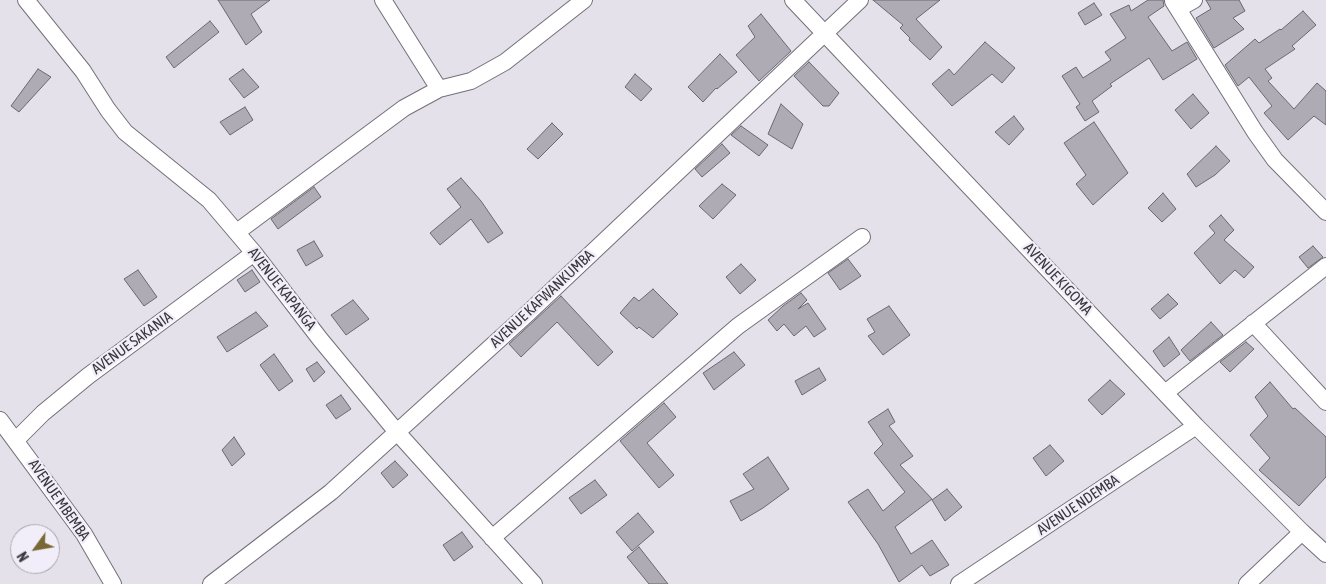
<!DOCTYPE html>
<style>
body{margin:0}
#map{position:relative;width:1326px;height:584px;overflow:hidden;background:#e5e1eb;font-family:"Asap Condensed",sans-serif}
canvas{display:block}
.north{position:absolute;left:10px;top:524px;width:50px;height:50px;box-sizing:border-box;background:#f2eef9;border:1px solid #a8a5ad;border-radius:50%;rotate:238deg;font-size:14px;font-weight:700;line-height:20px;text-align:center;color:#3a383c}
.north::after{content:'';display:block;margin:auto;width:18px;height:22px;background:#796836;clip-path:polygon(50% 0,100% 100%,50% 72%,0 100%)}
</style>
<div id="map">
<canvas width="1326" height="584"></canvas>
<div class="north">N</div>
</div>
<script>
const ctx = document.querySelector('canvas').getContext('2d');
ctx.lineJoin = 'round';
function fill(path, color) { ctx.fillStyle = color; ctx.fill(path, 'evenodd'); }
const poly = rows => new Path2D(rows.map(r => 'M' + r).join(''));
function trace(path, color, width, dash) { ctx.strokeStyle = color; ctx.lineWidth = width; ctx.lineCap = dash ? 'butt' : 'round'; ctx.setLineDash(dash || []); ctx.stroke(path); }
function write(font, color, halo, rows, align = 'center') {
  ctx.font = font + ' "Asap Condensed",sans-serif'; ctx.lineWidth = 4.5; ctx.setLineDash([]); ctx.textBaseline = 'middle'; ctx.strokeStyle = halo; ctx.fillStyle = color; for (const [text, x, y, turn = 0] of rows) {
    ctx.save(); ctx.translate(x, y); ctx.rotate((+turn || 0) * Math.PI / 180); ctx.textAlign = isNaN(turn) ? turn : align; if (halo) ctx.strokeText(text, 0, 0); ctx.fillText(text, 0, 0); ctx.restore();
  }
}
const building = poly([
 [218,0,270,0,251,14,262,32,246,45,218,0],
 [873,0,940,0,916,19,942,47,930,60,909,40,910,38,900,28,903,25,873,0],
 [1148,0,1163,0,1164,6,1148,17,1172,51,1187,42,1197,59,1163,80,1149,58,1110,84,1112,86,1092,101,1099,112,1085,121,1076,107,1080,104,1062,76,1076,67,1083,78,1111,60,1105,52,1126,38,1110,14,1129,5,1131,11,1148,0],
 [1206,0,1239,0,1245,11,1233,18,1244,29,1214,48,1196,18,1211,9,1206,0],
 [1094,3,1102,15,1085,25,1078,13,1094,3],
 [1303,11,1316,25,1292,46,1295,49,1265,69,1272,78,1268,81,1294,109,1317,83,1326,91,1326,125,1314,116,1288,140,1264,113,1272,106,1249,77,1238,86,1225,65,1255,39,1259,43,1280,29,1281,30,1303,11],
 [761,14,791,51,759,81,736,55,755,37,748,26,761,14],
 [210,21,219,32,174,68,166,57,210,21],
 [985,42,1015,68,1002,83,992,74,952,106,932,84,949,69,954,75,985,42],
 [720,54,737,72,717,89,716,88,703,102,688,87,720,54],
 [809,62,839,93,829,106,823,106,794,76,809,62],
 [38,69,51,77,19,112,11,106,38,69],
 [243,69,259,87,244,98,229,79,243,69],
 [635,74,652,89,641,101,625,87,635,74],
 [1193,94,1209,113,1191,129,1175,110,1193,94],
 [781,104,803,124,792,149,768,134,781,104],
 [245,107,253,120,230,135,220,122,245,107],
 [1014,116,1024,129,1009,145,995,132,1014,116],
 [1094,122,1128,173,1093,205,1076,184,1086,175,1064,143,1094,122],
 [552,123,563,134,538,159,527,149,552,123],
 [741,126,768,145,759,156,731,135,741,126],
 [722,144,730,153,702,177,695,169,722,144],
 [1216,146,1230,161,1215,175,1196,187,1187,174,1216,146],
 [461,178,481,201,503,233,488,243,471,219,440,245,430,233,461,207,447,189,461,178],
 [722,184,736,195,713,219,699,206,722,184],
 [314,187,321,197,278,229,271,219,314,187],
 [1163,193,1176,209,1162,222,1148,208,1163,193],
 [1221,215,1234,230,1224,240,1254,267,1244,278,1235,270,1220,284,1194,253,1215,233,1209,226,1221,215],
 [314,241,323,256,306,266,297,250,314,241],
 [1313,246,1323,257,1308,268,1299,257,1313,246],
 [848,259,861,276,840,290,828,273,848,259],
 [741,264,756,280,740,294,726,277,741,264],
 [138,270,157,297,144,306,124,279,138,270],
 [252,270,260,282,245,292,237,280,252,270],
 [653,289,678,314,653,338,639,327,637,329,620,313,634,297,639,301,653,289],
 [801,293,807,300,798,309,808,303,826,329,814,337,806,326,794,336,784,324,777,331,768,320,783,306,801,293],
 [1168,294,1178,304,1160,319,1151,309,1168,294],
 [561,296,613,352,598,366,557,322,521,357,509,344,561,296],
 [353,300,369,319,346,335,331,315,353,300],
 [889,306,910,335,883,355,868,336,875,332,867,319,889,306],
 [256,312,268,326,227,352,217,337,256,312],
 [1211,322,1223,335,1190,361,1181,350,1211,322],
 [1169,337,1180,354,1164,367,1153,351,1169,337],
 [1246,342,1254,349,1230,372,1220,362,1246,342],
 [734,352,745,365,714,390,703,373,734,352],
 [274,354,293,381,279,391,260,365,274,354],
 [317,362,325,372,314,382,306,369,317,362],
 [819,368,826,380,802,395,795,381,819,368],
 [1110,380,1125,394,1102,415,1088,400,1110,380],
 [1270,382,1293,409,1295,408,1326,437,1326,477,1299,506,1259,470,1270,458,1250,435,1268,416,1255,397,1270,382],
 [341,395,351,409,336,419,326,405,341,395],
 [664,403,676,417,647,443,674,475,659,488,620,441,664,403],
 [888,409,895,422,889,426,913,456,900,465,932,499,895,527,911,554,932,540,949,565,930,576,922,565,899,582,878,544,848,502,868,489,883,511,905,492,874,453,883,444,868,422,888,409],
 [234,437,245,454,232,466,222,450,234,437],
 [1050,445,1064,461,1046,476,1033,458,1050,445],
 [768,457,789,489,763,508,741,521,730,501,754,489,743,474,768,457],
 [395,461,408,475,393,488,381,473,395,461],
 [595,480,607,495,581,514,569,498,595,480],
 [947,489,962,507,945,521,932,500,947,489],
 [638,513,654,532,632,551,616,532,638,513],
 [462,532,473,547,454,561,443,545,462,532],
 [639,547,668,584,649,584,627,557,639,547]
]);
const street = poly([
 [26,0,83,71,108,110,125,132,209,200,254,253,320,339,396,431,534,584],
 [383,0,439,89],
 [793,0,1196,426,1302,532,1326,554],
 [1173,1,1178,9,1194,0],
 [1178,9,1255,132,1275,160,1326,212],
 [237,232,404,108,439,89,471,81,505,62,584,0],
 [1253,323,1326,402],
 [1165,393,1326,266],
 [0,420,84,534,113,584],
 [16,440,43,413,88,376,254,253],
 [492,538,738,326,862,237],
 [211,584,331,492,525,316,860,0],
 [959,584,1196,426],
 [1247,584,1302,532]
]);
const streetNames = [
 ["AVENUE KIGOMA",1058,279,47],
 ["AVENUE KAPANGA",282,289,52],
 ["AVENUE KAFWANKUMBA",542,299,-43],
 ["AVENUE SAKANIA",132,343,-36],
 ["AVENUE MBEMBA",59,500,55],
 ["AVENUE NDEMBA",1078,505,-34]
];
fill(building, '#aeabb5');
trace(building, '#6b6871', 1);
trace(street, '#737079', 18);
trace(street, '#fff', 16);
write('15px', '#3a383c', '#f2eef9', streetNames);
</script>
